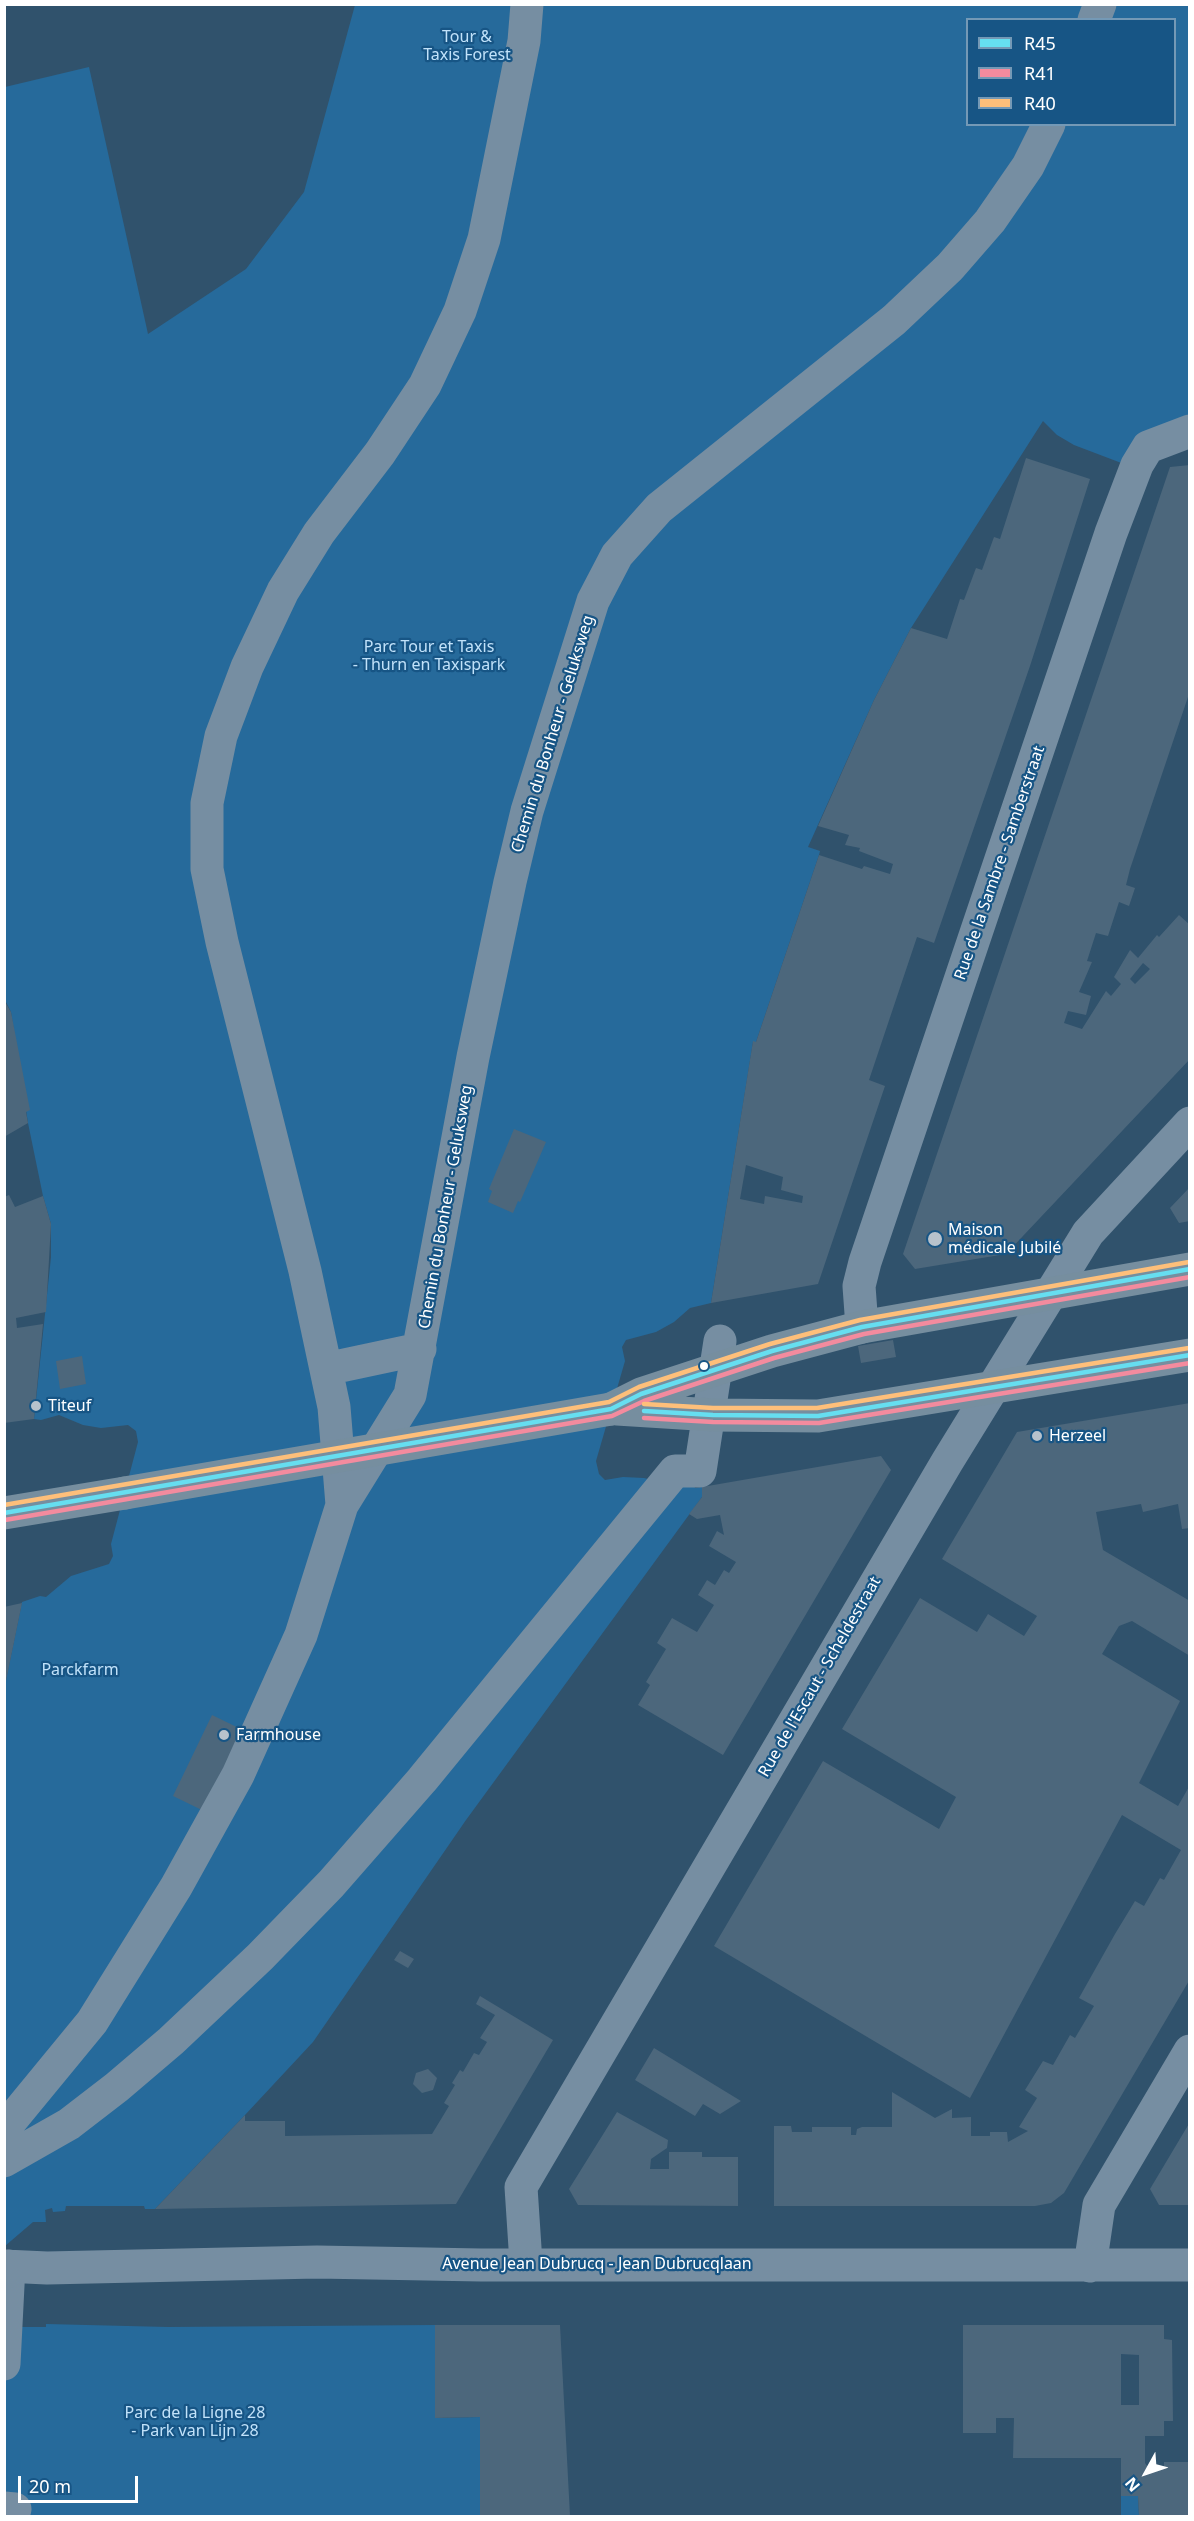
<!DOCTYPE html>
<meta charset="utf-8">
<style>
body{margin:0}
#map{position:relative;width:1194px;height:2521px;overflow:hidden;background:#30526c;font-family:"Noto Sans",sans-serif}
canvas{display:block}
.frame{position:absolute;inset:0;border:6px solid #fff;pointer-events:none}
.legend{position:absolute;left:966px;top:18px;width:210px;height:108px;box-sizing:border-box;background:#175585;border:2px solid #7499b6;margin:0;padding:8px 10px;list-style:none;font-size:18px;color:#fff}
.legend li{display:flex;align-items:center;gap:12px;height:30px}
.legend b{width:30px;border:2px solid #7499b6}
.north{position:absolute;left:1116px;top:2443px;width:60px;height:60px;-webkit-text-stroke:4px #175585;paint-order:stroke;rotate:230deg;font-size:16px;font-weight:700;line-height:24px;text-align:center;color:#fff}
.north::after{content:'';display:block;margin:auto;width:21px;height:27px;background:#fff;clip-path:polygon(50% 0,100% 100%,50% 72%,0 100%)}
.scale{position:absolute;left:18px;top:2476px;width:120px;height:27px;box-sizing:border-box;border:3px solid #fff;border-top:0;padding-left:8px;font-size:18px;line-height:21px;white-space:nowrap;color:#fff;-webkit-text-stroke:4px #175585;paint-order:stroke}
</style>
<div id="map">
<canvas width="1194" height="2521"></canvas>
<div class="frame"></div>
<ul class="legend">
<li><b style="height:8px;background:#66def0"></b>R45</li>
<li><b style="height:8px;background:#f38b9e"></b>R41</li>
<li><b style="height:8px;background:#febf7a"></b>R40</li>
</ul>
<div class="north">N</div>
<div class="scale">20 m</div>
</div>
<script>
const ctx = document.querySelector('canvas').getContext('2d');
ctx.lineJoin = 'round';
function fill(path, color) { ctx.fillStyle = color; ctx.fill(path, 'evenodd'); }
const poly = rows => new Path2D(rows.map(r => 'M' + r).join(''));
function trace(path, color, width, dash) { ctx.strokeStyle = color; ctx.lineWidth = width; ctx.lineCap = dash ? 'butt' : 'round'; ctx.setLineDash(dash || []); ctx.stroke(path); }
function write(font, color, halo, rows, align = 'center') {
  ctx.font = font + ' "Noto Sans",sans-serif'; ctx.lineWidth = 4.5; ctx.setLineDash([]); ctx.textBaseline = 'middle'; ctx.strokeStyle = halo; ctx.fillStyle = color; for (const [text, x, y, turn = 0] of rows) {
    ctx.save(); ctx.translate(x, y); ctx.rotate((+turn || 0) * Math.PI / 180); ctx.textAlign = isNaN(turn) ? turn : align; if (halo) ctx.strokeText(text, 0, 0); ctx.fillText(text, 0, 0); ctx.restore();
  }
}
const green = poly([
 [355,5,1189,5,1189,415,1124,464,1074,445,1057,435,1043,421,911,628,874,700,808,847,820,851,819,855,756,1042,753,1042,711,1303,690,1308,674,1322,656,1332,626,1340,622,1347,625,1361,596,1461,599,1474,605,1480,623,1477,644,1478,680,1487,694,1485,695,1488,702,1487,702,1497,466,1820,313,2042,245,2115,155,2209,145,2209,144,2206,66,2206,65,2211,53,2212,52,2208,45,2210,46,2222,33,2222,5,2246,5,1685,22,1602,40,1596,46,1597,71,1576,109,1564,113,1556,111,1544,138,1442,136,1431,128,1425,101,1428,83,1425,59,1415,41,1420,34,1419,51,1257,51,1224,43,1196,28,1123,11,1012,5,1000,5,87,89,67,148,334,246,269,304,192],
 [968,20,1174,20,1174,124,968,124],
 [46,2324,168,2327,435,2325,435,2418,480,2417,480,2516,5,2516,4,2327,46,2327],
 [1121,2496,1138,2496,1139,2516,1179,2516,1121,2516]
]);
const building = poly([
 [1026,458,1090,479,1030,666,934,943,917,937,869,1080,885,1086,818,1284,711,1303,753,1041,756,1042,819,855,862,869,864,866,890,874,893,864,859,851,860,848,845,845,849,835,818,826,874,700,911,628,947,639,960,599,964,600,976,568,982,570,994,537,1000,539],
 [746,1165,783,1177,781,1190,803,1196,802,1203,765,1196,764,1204,740,1199],
 [1190,465,1190,691,1130,869,1126,885,1135,888,1129,906,1119,902,1108,936,1096,933,1087,961,1092,962,1079,992,1091,996,1086,1015,1068,1011,1064,1023,1082,1029,1106,991,1111,996,1121,984,1114,977,1130,950,1138,958,1157,935,1159,937,1179,915,1190,925,1190,1059,1006,1254,915,1269,903,1254,1170,467],
 [1143,963,1150,969,1135,984,1130,979],
 [4,1000,11,1012,30,1110,26,1112,28,1123,4,1137],
 [514,1129,546,1142,520,1202,518,1201,513,1213,488,1202,492,1191,489,1189],
 [1190,1187,1190,1221,1179,1223,1170,1208],
 [9,1195,15,1207,43,1196,51,1224,46,1312,16,1318,17,1328,43,1324,34,1419,4,1423,4,1197],
 [893,1340,896,1357,861,1363,858,1346],
 [82,1356,86,1384,60,1389,56,1361],
 [1190,1403,1190,1528,1182,1529,1178,1504,1143,1512,1141,1504,1096,1512,1103,1550,1190,1601,1190,1656,1132,1621,1119,1626,1102,1654,1180,1701,1139,1783,1178,1806,1190,1785,1190,1979,1064,2193,1051,2203,1035,2206,774,2206,774,2126,791,2126,792,2132,812,2132,812,2127,851,2127,851,2135,856,2135,857,2129,862,2127,892,2127,892,2092,935,2118,952,2109,952,2118,971,2117,971,2136,990,2136,990,2132,1007,2132,1008,2142,1028,2131,1019,2127,1037,2098,1025,2090,1043,2061,1053,2065,1070,2035,1075,2038,1094,2006,1079,1998,1115,1934,1135,1901,1144,1906,1160,1878,1164,1880,1181,1850,1122,1815,970,2098,714,1946,823,1761,939,1829,956,1797,842,1729,920,1598,977,1632,988,1614,1024,1636,1037,1616,942,1559,1017,1432],
 [881,1456,891,1470,723,1755,638,1705,650,1685,646,1682,666,1649,657,1643,672,1618,697,1632,714,1605,698,1595,707,1580,715,1585,724,1570,729,1573,736,1562,709,1546,717,1531,724,1535,720,1515,697,1519,689,1514,702,1497,702,1487],
 [22,1603,6,1681,4,1680,4,1607],
 [212,1715,247,1732,208,1813,173,1796],
 [400,1951,414,1959,408,1968,394,1960],
 [480,1996,553,2040,456,2204,155,2209,245,2115,245,2121,285,2121,285,2136,432,2134,449,2106,444,2103,455,2085,452,2083,460,2070,463,2072,474,2053,479,2055,487,2042,480,2038,495,2015,476,2004],
 [654,2048,741,2101,720,2114,703,2104,695,2116,635,2080],
 [428,2069,437,2078,433,2090,422,2093,413,2084,416,2073],
 [617,2112,668,2140,667,2148,651,2159,650,2169,669,2169,669,2152,702,2152,702,2157,738,2157,738,2206,578,2205,569,2189],
 [1190,2122,1190,2205,1159,2205,1150,2189],
 [435,2325,560,2325,570,2516,480,2516,480,2417,435,2418],
 [963,2325,1164,2325,1164,2339,1172,2340,1173,2421,1164,2421,1164,2436,1145,2436,1145,2463,1147,2466,1164,2466,1164,2462,1190,2462,1190,2516,1139,2516,1138,2496,1121,2496,1121,2458,1013,2458,1014,2418,996,2418,996,2433,963,2433],
 [1121,2354,1139,2355,1139,2405,1121,2405]
]);
const minor = poly([
 [1094,20,1100,4],
 [862,1327,859,1286,865,1262,1111,533,1137,465,1148,447,1190,431],
 [326,1369,420,1349],
 [342,1505,410,1395,473,1057,510,882,527,811,593,601,617,555,659,508,894,320,950,267,990,221,1028,166,1049,124],
 [4,2129,92,2022,176,1887,238,1775,301,1635,342,1505,334,1407,305,1271,222,942,207,869,207,803,221,736,247,667,283,591,319,533,380,453,425,385,460,311,484,239,524,41,527,4],
 [4,2161,69,2124,117,2087,171,2041,260,1957,331,1884,422,1780,675,1471,700,1471,720,1341],
 [526,2263,521,2187,947,1462,1088,1233,1190,1123],
 [4,2266,47,2268,317,2262,481,2265,1190,2265],
 [1090,2266,1099,2205,1190,2051],
 [4,2364,9,2266],
 [4,2508,15,2509]
]);
const major = poly([
 [611,1409,641,1394,772,1351,862,1327,1190,1269],
 [617,1409,713,1415,818,1416,1190,1355],
 [4,1513,125,1493]
]);
const majorBridge = poly([
 [125,1493,611,1409]
]);
const bus1 = poly([
 [644,1411,713,1415,818,1416,1190,1355],
 [4,1513,611,1409,641,1394,772,1351,862,1327,1190,1269]
]);
const bus2 = poly([
 [644,1418,713,1422,819,1423,1190,1363],
 [5,1520,612,1416,644,1401,774,1358,864,1334,1190,1277]
]);
const bus3 = poly([
 [644,1404,713,1408,817,1408,1189,1348],
 [4,1505,609,1402,639,1387,770,1344,860,1320,1189,1262]
]);
const markers = [
 [935,1239,8,"#b7c2cc"],
 [704,1366,5,"#fff"],
 [36,1406,6,"#b7c2cc"],
 [1037,1436,6,"#b7c2cc"],
 [224,1735,6,"#b7c2cc"]
];
const parkNames = [
 ["Tour &",467,37],
 ["Taxis Forest",467,55],
 ["Parc Tour et Taxis",429,647],
 ["- Thurn en Taxispark",429,665],
 ["Parckfarm",80,1670],
 ["Parc de la Ligne 28",195,2413],
 ["- Park van Lijn 28",195,2431]
];
const streetNames = [
 ["Chemin du Bonheur - Geluksweg",553,734,-73],
 ["Rue de la Sambre - Samberstraat",1000,863,-71],
 ["Chemin du Bonheur - Geluksweg",446,1207,-80],
 ["Rue de l'Escaut - Scheldestraat",820,1677,-60],
 ["Avenue Jean Dubrucq - Jean Dubrucqlaan",597,2264]
];
const poiNames = [
 ["Maison",948,1230],
 ["médicale Jubilé",948,1248],
 ["Titeuf",48,1406],
 ["Herzeel",1049,1436],
 ["Farmhouse",236,1735]
];
fill(green, '#266a9b');
fill(building, '#4c677c');
trace(minor, '#768ea2', 33);
trace(major, '#768e9f', 33);
trace(majorBridge, '#768e9f', 33);
trace(bus1, '#66def0', 4.5);
trace(bus2, '#f38b9e', 4.5);
trace(bus3, '#febf7a', 4.5);
for (const [x, y, r, color] of markers) { const dot = new Path2D(); dot.arc(x, y, r, 0, 2 * Math.PI); ctx.fillStyle = color; ctx.fill(dot); trace(dot, '#175585', 2); }
write('16px', '#c1e2fa', '#175585', parkNames);
write('16px', '#fff', '#175585', streetNames);
write('16px', '#fff', '#175585', poiNames, 'left');
</script>
